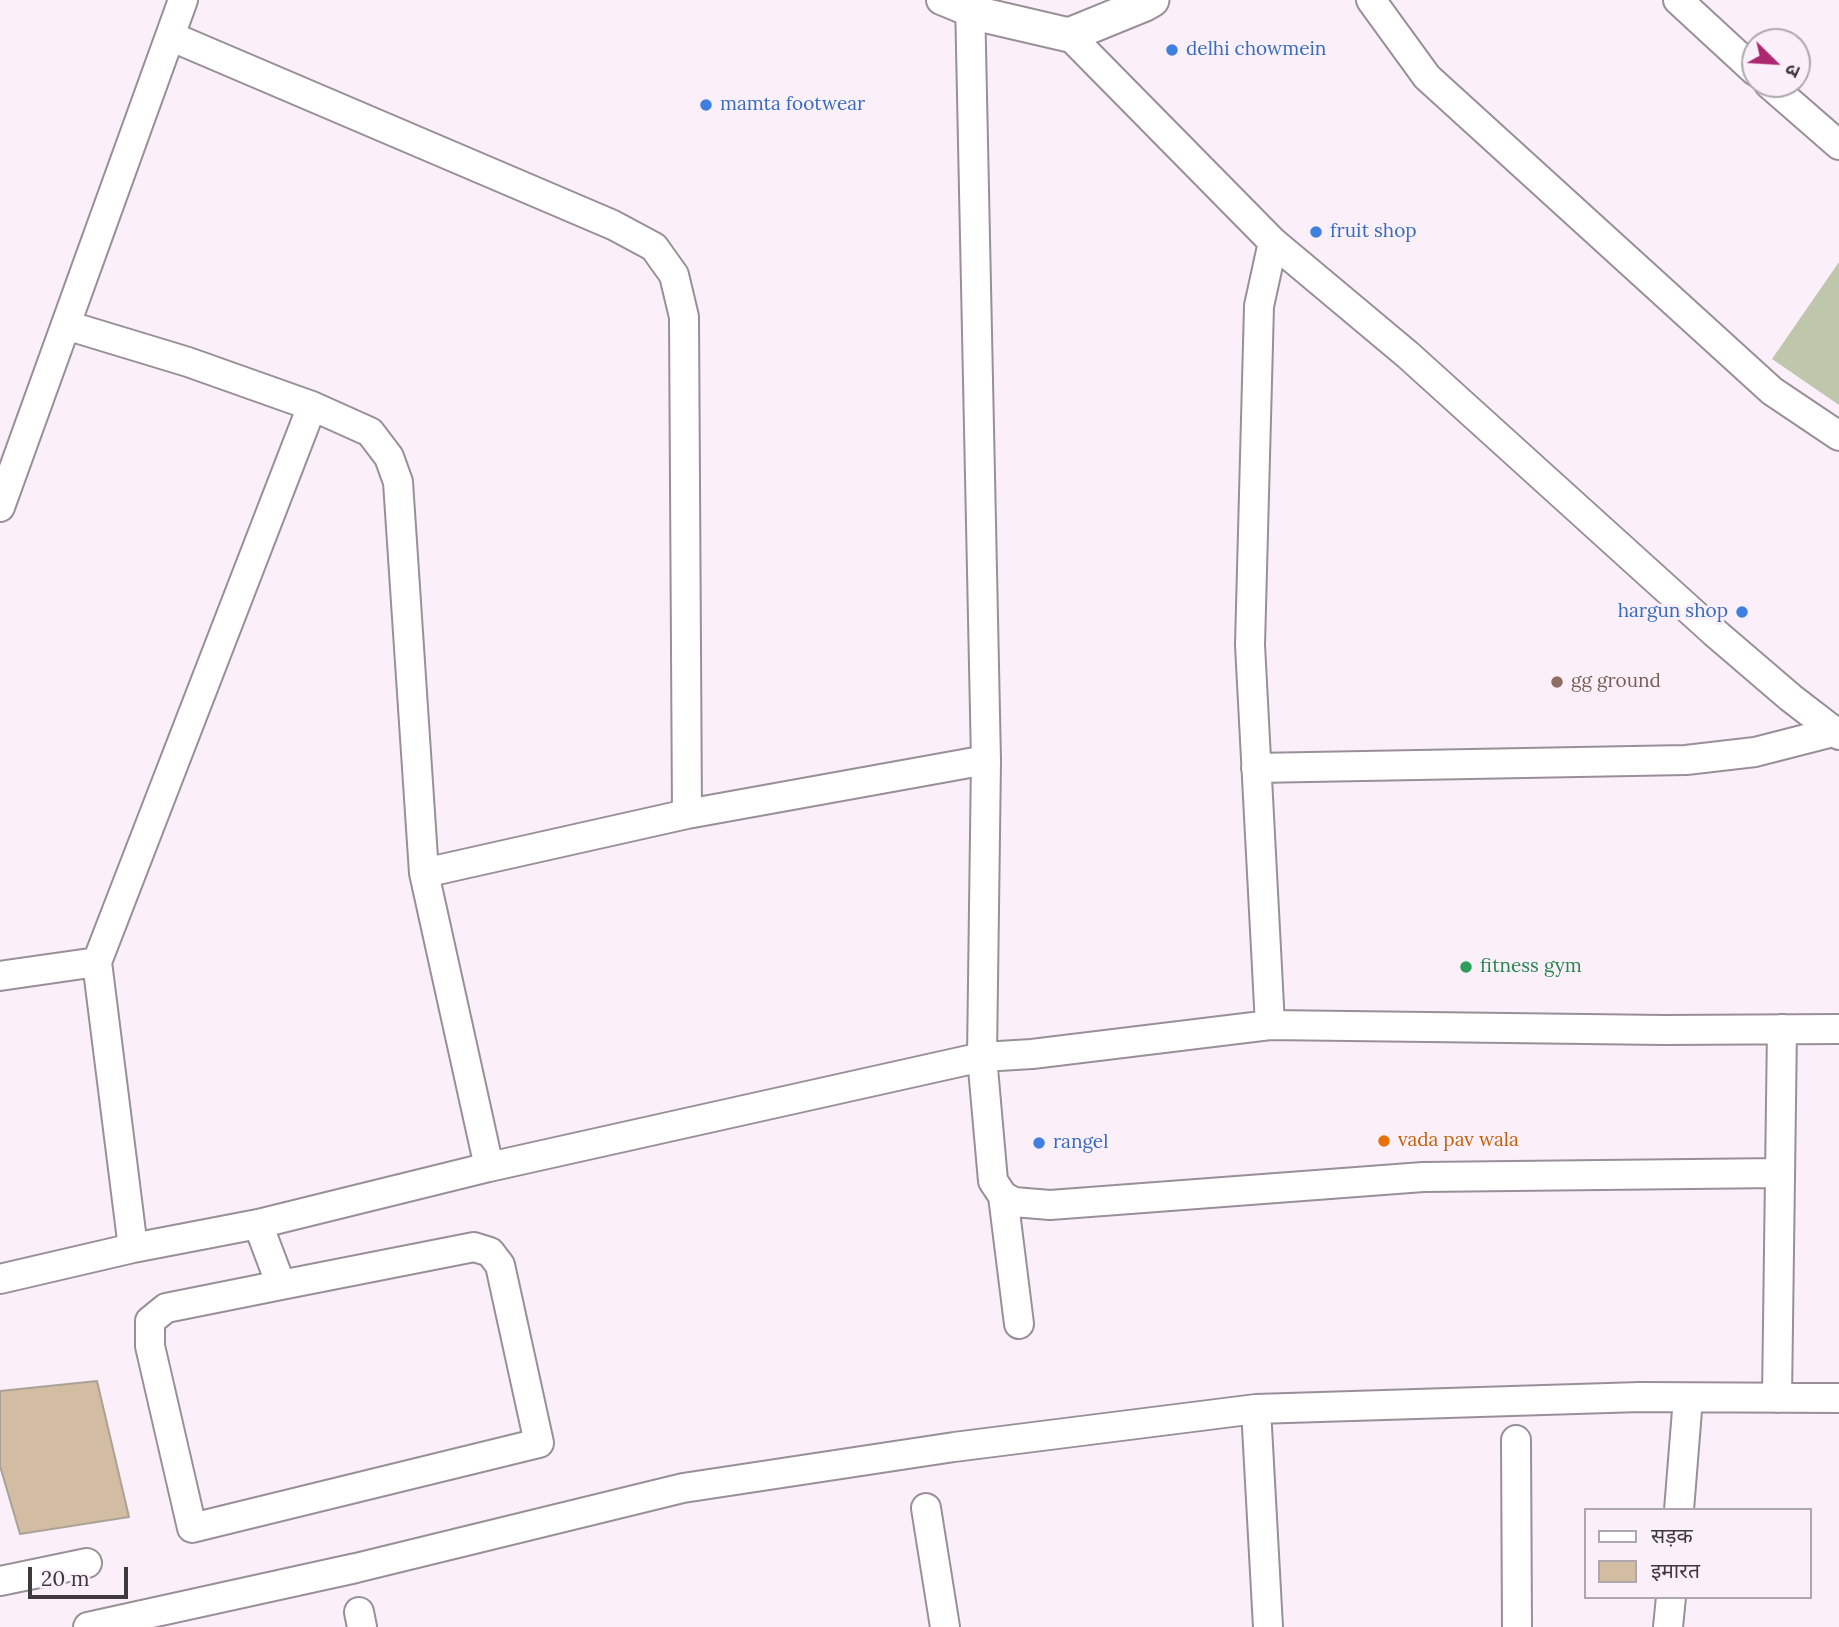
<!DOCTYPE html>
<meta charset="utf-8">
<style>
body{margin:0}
#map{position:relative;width:1839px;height:1627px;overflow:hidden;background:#fbf0fa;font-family:Lora,"Noto Sans Devanagari",serif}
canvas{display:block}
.legend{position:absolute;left:1584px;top:1508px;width:228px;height:91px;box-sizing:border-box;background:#fbf0fa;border:2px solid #afa7ae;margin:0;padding:9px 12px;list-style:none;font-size:21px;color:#3d393d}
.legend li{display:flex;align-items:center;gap:14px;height:35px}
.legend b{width:35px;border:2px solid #afa7ae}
.north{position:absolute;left:1741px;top:28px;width:70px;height:70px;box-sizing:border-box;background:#fbf0fa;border:2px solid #afa7ae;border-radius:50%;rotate:114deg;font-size:19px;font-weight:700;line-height:28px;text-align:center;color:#3d393d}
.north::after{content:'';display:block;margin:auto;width:24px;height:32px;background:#ac2871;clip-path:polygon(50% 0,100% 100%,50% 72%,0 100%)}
.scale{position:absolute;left:28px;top:1567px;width:100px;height:32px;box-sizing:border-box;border:4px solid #3d393d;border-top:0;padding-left:9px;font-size:21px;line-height:24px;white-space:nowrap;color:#3d393d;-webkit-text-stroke:5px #fbf0fa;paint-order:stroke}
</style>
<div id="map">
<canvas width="1839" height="1627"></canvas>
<ul class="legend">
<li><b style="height:9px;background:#fff"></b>सड़क</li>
<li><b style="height:19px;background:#d2bda2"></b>इमारत</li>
</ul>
<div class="north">उ</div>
<div class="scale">20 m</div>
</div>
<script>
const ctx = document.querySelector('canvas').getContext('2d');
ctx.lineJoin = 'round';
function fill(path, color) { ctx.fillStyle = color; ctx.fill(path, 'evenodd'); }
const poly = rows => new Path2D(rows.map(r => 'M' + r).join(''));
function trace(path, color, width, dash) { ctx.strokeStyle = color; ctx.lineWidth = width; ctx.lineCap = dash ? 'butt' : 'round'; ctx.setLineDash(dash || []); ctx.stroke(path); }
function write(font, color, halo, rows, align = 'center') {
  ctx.font = font + ' Lora,serif'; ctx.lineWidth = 6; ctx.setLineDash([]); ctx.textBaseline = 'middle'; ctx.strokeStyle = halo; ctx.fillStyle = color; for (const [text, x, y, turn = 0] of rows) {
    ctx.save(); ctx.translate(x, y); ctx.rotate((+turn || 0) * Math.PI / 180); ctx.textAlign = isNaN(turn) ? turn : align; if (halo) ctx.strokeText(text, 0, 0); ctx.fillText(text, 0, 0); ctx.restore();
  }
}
const green = poly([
 [1839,262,1839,405,1772,359]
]);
const building = poly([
 [97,1381,129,1517,20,1534,0,1466,0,1391,97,1381]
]);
const minor = poly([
 [941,0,970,12],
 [970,0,986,760,982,1057,993,1181,1003,1196,1014,1202,1050,1205,1423,1177,1780,1173],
 [1371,0,1427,77,1772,391,1839,436],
 [1678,0,1755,71],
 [1069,35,1273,242,1408,355,1714,632,1791,698,1839,735],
 [170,36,613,225,654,247,674,275,684,317,687,814],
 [1769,84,1839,145],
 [66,325,188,362,312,406,97,962],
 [312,406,370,432,389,457,398,482,424,873,489,1167],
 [0,507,183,0],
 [1256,768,1686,760,1755,752,1833,732],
 [424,873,687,814,986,760],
 [0,976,97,962,133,1248],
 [1270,1025,1250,645,1259,306,1273,242],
 [1003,1196,1019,1324],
 [258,1224,281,1285,166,1308,150,1321,150,1346,192,1528,539,1443,500,1265,490,1252,474,1247,281,1285],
 [0,1279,133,1248,258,1224,489,1167,982,1057,1032,1054,1270,1025,1664,1030,1839,1029],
 [1777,1398,1782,1029],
 [1256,1409,1640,1397,1839,1398],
 [1516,1440,1517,1627],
 [926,1508,945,1627],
 [1679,1510,1688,1398],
 [0,1581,87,1563],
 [359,1612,362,1627],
 [88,1627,356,1568,683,1488,954,1447,1256,1409,1268,1627],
 [1668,1627,1671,1597]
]);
const tertiary = poly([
 [970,12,1069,35,1145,4,1152,0]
]);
const markers = [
 [1172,50,7,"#3f7fe0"],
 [706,105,7,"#3f7fe0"],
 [1316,232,7,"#3f7fe0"],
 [1742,612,7,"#3f7fe0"],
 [1557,682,7,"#8d6e63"],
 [1466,967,7,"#2e9e5b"],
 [1384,1141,7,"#e8710a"],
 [1039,1143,7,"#3f7fe0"]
];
const shopNames = [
 ["delhi chowmein",1186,50],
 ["mamta footwear",720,105],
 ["fruit shop",1330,232],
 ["hargun shop",1728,612,"right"],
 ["rangel",1053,1143]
];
const educationNames = [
 ["gg ground",1571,682]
];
const leisureNames = [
 ["fitness gym",1480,967]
];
const foodNames = [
 ["vada pav wala",1398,1141]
];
fill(green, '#bec7ac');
fill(building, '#d2bda2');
trace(building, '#aaa298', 2);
trace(minor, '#998f98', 32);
trace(tertiary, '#998f98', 37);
trace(minor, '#fff', 28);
trace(tertiary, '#fff', 33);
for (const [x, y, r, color] of markers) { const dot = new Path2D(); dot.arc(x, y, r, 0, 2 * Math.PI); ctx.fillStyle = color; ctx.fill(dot); trace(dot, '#fbf0fa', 2.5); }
write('19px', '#366cbe', '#fbf0fa', shopNames, 'left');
write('19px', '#785e54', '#fbf0fa', educationNames, 'left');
write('19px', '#27864d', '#fbf0fa', leisureNames, 'left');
write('19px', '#c56008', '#fbf0fa', foodNames, 'left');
</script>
